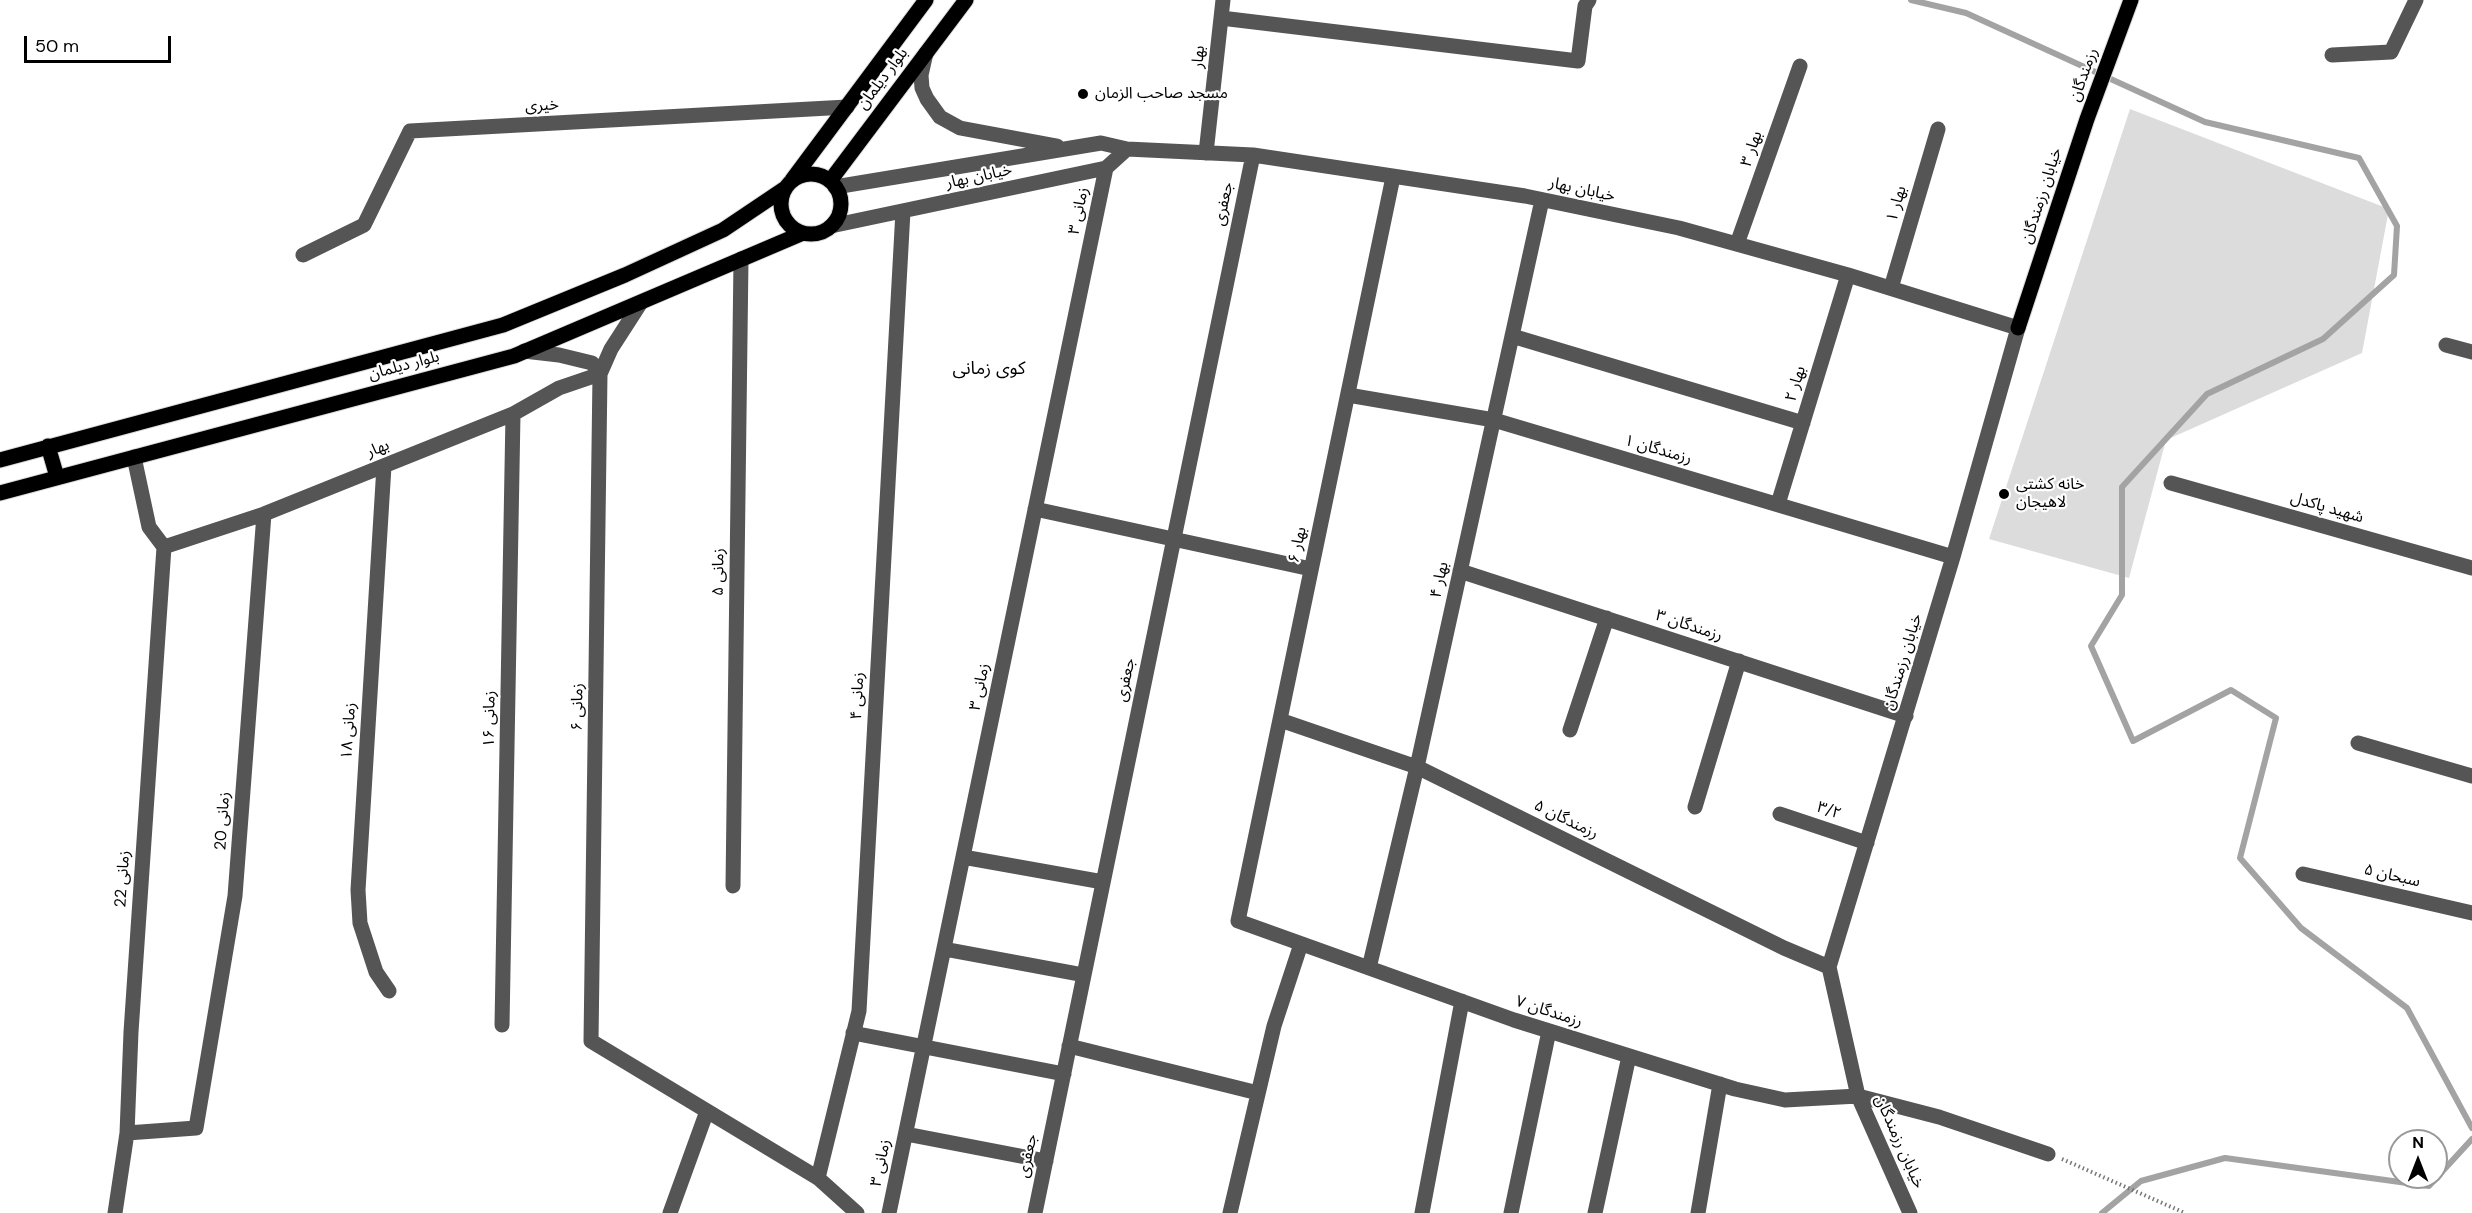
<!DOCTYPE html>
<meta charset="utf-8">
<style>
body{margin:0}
#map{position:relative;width:2472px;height:1213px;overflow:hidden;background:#fff;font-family:"DM Sans",sans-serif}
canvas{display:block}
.north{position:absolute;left:2388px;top:1129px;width:60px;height:60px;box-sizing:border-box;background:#fff;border:2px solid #999;border-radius:50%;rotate:0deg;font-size:16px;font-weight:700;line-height:24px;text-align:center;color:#000}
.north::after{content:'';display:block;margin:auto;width:21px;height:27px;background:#000;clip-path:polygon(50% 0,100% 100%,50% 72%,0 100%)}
.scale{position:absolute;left:24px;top:36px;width:147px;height:27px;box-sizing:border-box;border:3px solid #000;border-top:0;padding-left:8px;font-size:18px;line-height:21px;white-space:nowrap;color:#000;-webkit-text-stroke:4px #fff;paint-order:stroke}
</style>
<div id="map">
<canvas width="2472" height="1213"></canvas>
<div class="north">N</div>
<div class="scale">50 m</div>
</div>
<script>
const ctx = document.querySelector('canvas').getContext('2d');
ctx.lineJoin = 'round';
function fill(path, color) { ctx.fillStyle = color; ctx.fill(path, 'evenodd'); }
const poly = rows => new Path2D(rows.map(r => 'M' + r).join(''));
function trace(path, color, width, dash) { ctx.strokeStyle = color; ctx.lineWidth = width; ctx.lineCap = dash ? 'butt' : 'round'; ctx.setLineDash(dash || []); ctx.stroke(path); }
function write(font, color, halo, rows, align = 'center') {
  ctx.font = font + ' "DM Sans","Noto Sans Arabic",sans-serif'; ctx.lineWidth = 4.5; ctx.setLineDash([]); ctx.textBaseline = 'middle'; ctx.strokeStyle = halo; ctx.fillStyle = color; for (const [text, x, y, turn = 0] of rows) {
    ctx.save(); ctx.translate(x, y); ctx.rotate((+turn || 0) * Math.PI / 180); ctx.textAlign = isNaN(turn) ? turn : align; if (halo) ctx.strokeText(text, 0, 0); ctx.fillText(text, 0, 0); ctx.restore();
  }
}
const green = poly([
 [2130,109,2389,209,2362,353,2166,440,2129,578,1989,539]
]);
const stream = poly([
 [1911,0,1966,13,2205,122,2359,158,2397,226,2394,275,2323,339,2207,394,2122,487,2122,595,2091,646,2133,741,2231,690,2276,718,2240,858,2301,928,2407,1008,2472,1128],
 [2102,1213,2141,1181,2225,1158,2429,1186,2472,1139]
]);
const path = poly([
 [2062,1159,2185,1213]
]);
const minor = poly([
 [1221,18,1578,61,1585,6,1589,0],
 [926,53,921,75,922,88,927,99,940,117,960,128,1057,146],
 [2332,55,2391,52,2416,0],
 [1206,153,1223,0],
 [1393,177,1238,921,1514,1020,1735,1089,1785,1100,1858,1096,1939,1117,2048,1154],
 [835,187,1101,143,1127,149,1253,155,1525,196,1679,228,1848,275,2018,328,1953,557,1829,967,1858,1096,1910,1213],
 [831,226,1106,168,1127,149],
 [1737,244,1800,66],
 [303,255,364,225,410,131,847,107],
 [1891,288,1938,129],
 [640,304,611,349,600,374,591,1041,818,1178,857,1213],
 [1512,336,1803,423],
 [2446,345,2472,352],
 [524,351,559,355,592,363,600,374],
 [1348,395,1494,420,1953,557],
 [134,457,149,527,164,547],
 [384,466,358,890,360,923,376,972,389,991],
 [2171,483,2472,568],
 [1778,504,1848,275],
 [1035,509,1311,569],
 [164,547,264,514,513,414,559,388,600,374],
 [1460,571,1906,716],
 [1280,720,1417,767,1784,948,1829,967],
 [1570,730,1607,618],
 [2358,743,2472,776],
 [1695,807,1739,661],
 [1780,814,1867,843],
 [963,857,1103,882],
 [2303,874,2472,913],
 [733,886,741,259],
 [944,949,1084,975],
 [1369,968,1417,767,1542,200],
 [502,1025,513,414],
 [853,1033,1064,1074],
 [1069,1046,1258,1093],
 [127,1133,196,1128,235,896,264,514],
 [906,1134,1046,1161],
 [818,1178,859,1011,903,211],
 [115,1213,127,1133,131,1032,164,547],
 [670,1213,707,1111],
 [889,1213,1106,168],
 [1035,1213,1253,155],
 [1230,1213,1274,1026,1301,944],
 [1422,1213,1462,1001],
 [1511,1213,1549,1031],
 [1595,1213,1629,1056],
 [1698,1213,1720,1084]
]);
const major = poly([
 '781 204a30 30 0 1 1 60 0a30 30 0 1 1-60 0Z',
 [792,180,926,0],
 [830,181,966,0],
 [2018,328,2087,119,2131,0],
 [48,446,57,477],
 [0,460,503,325,625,275,723,230,784,189],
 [0,493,514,356,803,233]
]);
const markers = [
 [1083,94,6,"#000"],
 [2004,494,6,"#000"]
];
const streetNames = [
 ["بهار",1199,57,-85],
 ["رزمندگان",2084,75,-70],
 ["بلوار دیلمان",883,79,-53],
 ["خیری",542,106,-3],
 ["بهار ۳",1752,149,-71],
 ["خیابان بهار",979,177,-12],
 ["خیابان بهار",1582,190,12],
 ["خیابان رزمندگان",2042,196,-72],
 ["جعفری",1224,204,-78],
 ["بهار ۱",1897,204,-74],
 ["زمانی ۳",1079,211,-78],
 ["بلوار دیلمان",404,366,-15],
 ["بهار ۲",1796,384,-73],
 ["بهار",378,449,-22],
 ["رزمندگان ۱",1658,450,16],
 ["شهید پاکدل",2327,508,16],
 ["بهار ۶",1298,545,-78],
 ["زمانی ۵",719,572,-89],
 ["بهار ۴",1440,580,-78],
 ["رزمندگان ۳",1689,626,18],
 ["خیابان رزمندگان",1903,662,-73],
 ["جعفری",1126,680,-78],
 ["زمانی ۳",980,687,-78],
 ["زمانی ۴",858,696,-87],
 ["زمانی ۶",578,707,-89],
 ["زمانی ۱۶",490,719,-89],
 ["زمانی ۱۸",349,731,-86],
 ["۳/۲",1829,811,19],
 ["رزمندگان ۵",1566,820,26],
 ["زمانی 20",223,821,-86],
 ["سبحان ۵",2392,876,13],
 ["زمانی 22",123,879,-86],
 ["رزمندگان ۷",1549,1012,18],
 ["خیابان رزمندگان",1899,1142,66],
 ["جعفری",1028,1156,-78],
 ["زمانی ۳",881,1163,-78]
];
const poiNames = [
 ["مسجد صاحب الزمان",1095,94],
 ["خانه کشتی",2016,485],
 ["لاهیجان",2016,503]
];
const neighbourhoodNames = [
 ["کوی زمانی",989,369]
];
fill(green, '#dcdcdc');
trace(stream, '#a3a3a3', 6);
trace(major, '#dbdbdb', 17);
trace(path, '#777', 4, [1.5, 3]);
trace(minor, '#555', 15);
trace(major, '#000', 15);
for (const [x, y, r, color] of markers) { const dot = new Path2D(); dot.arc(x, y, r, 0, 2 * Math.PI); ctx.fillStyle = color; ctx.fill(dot); trace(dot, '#fff', 2); }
write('16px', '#000', '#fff', streetNames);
write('16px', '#000', '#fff', poiNames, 'left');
write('18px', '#000', '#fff', neighbourhoodNames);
</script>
